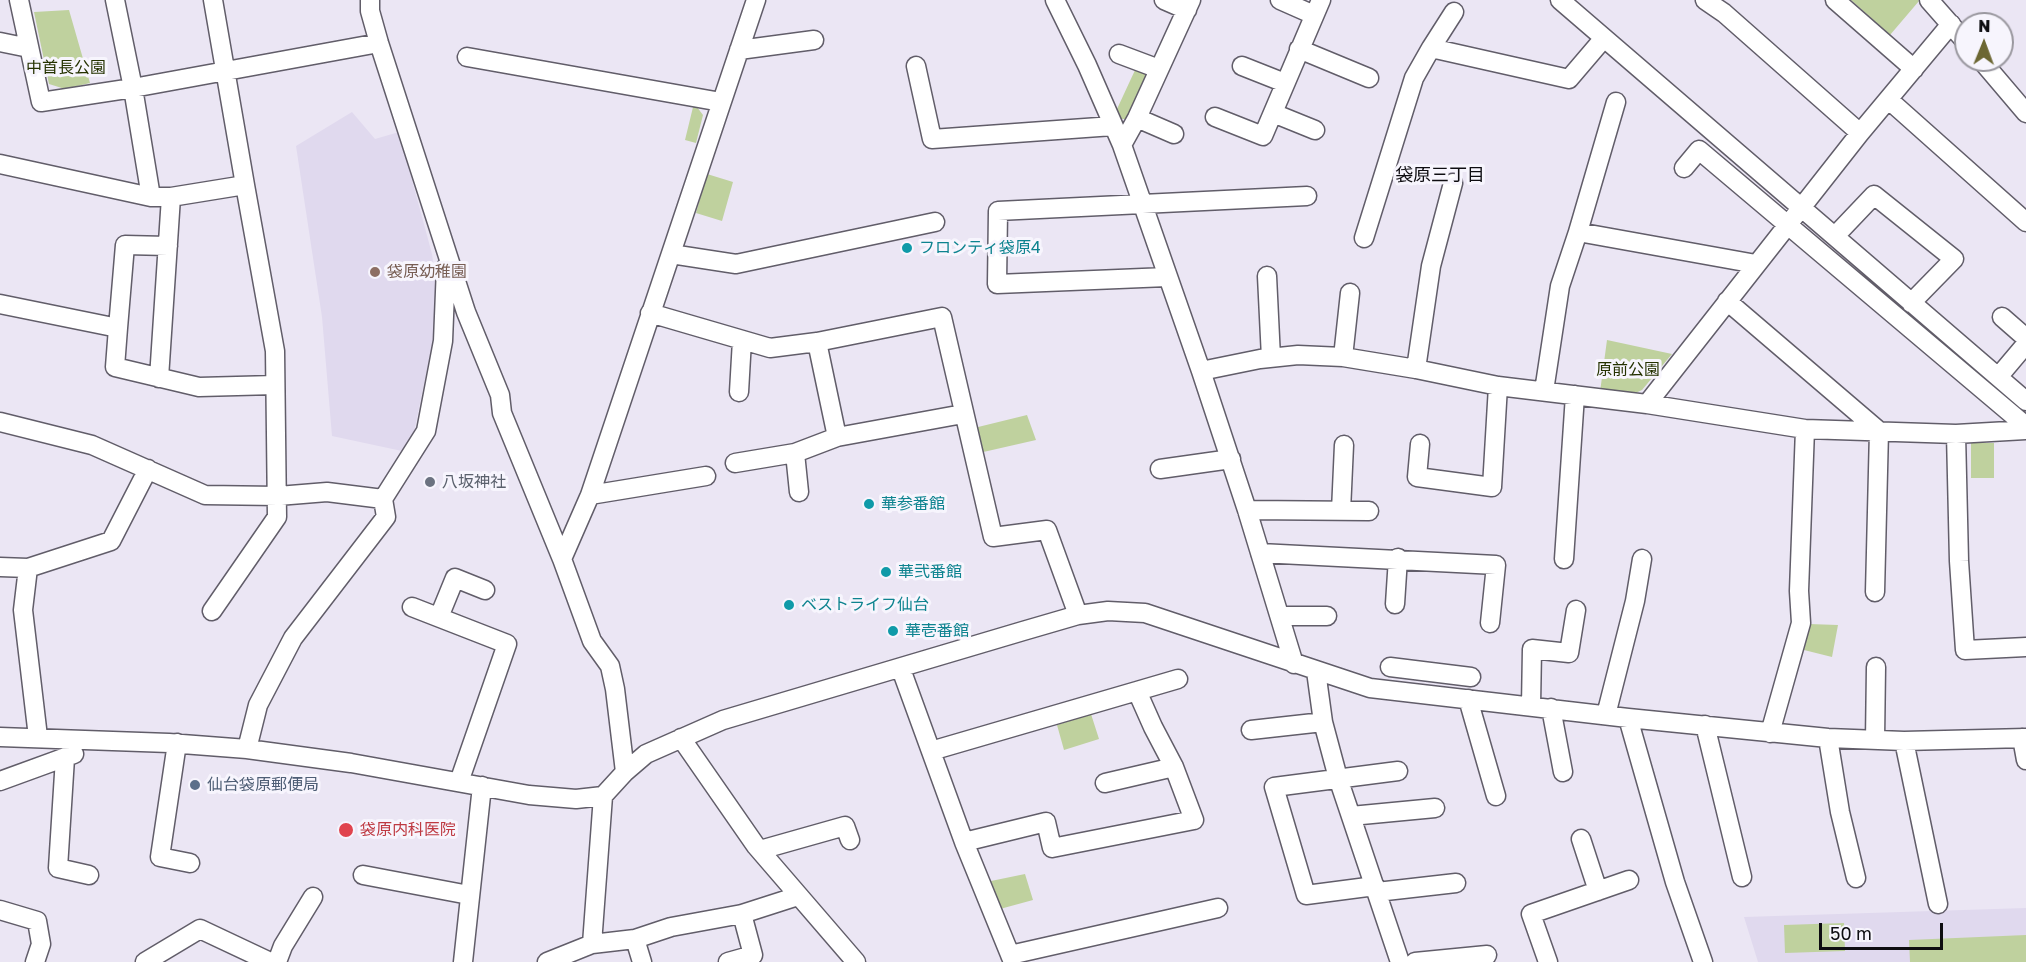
<!DOCTYPE html>
<meta charset="utf-8">
<style>
body{margin:0}
#map{position:relative;width:2026px;height:962px;overflow:hidden;background:#ebe6f4;font-family:"Golos Text",sans-serif}
canvas{display:block}
.north{position:absolute;left:1954px;top:12px;width:60px;height:60px;box-sizing:border-box;background:#f7f5fd;border:2px solid #9a989f;border-radius:50%;rotate:1deg;font-size:16px;font-weight:700;line-height:24px;text-align:center;color:#0e0d11}
.north::after{content:'';display:block;margin:auto;width:21px;height:27px;background:#6c6733;clip-path:polygon(50% 0,100% 100%,50% 72%,0 100%)}
.scale{position:absolute;left:1819px;top:923px;width:124px;height:27px;box-sizing:border-box;border:3px solid #0e0d11;border-top:0;padding-left:8px;font-size:18px;line-height:21px;white-space:nowrap;color:#0e0d11;-webkit-text-stroke:4px #f7f5fd;paint-order:stroke}
</style>
<div id="map">
<canvas width="2026" height="962"></canvas>
<div class="north">N</div>
<div class="scale">50 m</div>
</div>
<script>
const ctx = document.querySelector('canvas').getContext('2d');
ctx.lineJoin = 'round';
function fill(path, color) { ctx.fillStyle = color; ctx.fill(path, 'evenodd'); }
const poly = rows => new Path2D(rows.map(r => 'M' + r).join(''));
function trace(path, color, width, dash) { ctx.strokeStyle = color; ctx.lineWidth = width; ctx.lineCap = dash ? 'butt' : 'round'; ctx.setLineDash(dash || []); ctx.stroke(path); }
function write(font, color, halo, rows, align = 'center') {
  ctx.font = font + ' "Golos Text","Noto Sans JP",sans-serif'; ctx.lineWidth = 6; ctx.setLineDash([]); ctx.textBaseline = 'middle'; ctx.strokeStyle = halo; ctx.fillStyle = color; for (const [text, x, y, turn = 0] of rows) {
    ctx.save(); ctx.translate(x, y); ctx.rotate((+turn || 0) * Math.PI / 180); ctx.textAlign = isNaN(turn) ? turn : align; if (halo) ctx.strokeText(text, 0, 0); ctx.fillText(text, 0, 0); ctx.restore();
  }
}
const built = poly([
 [352,112,375,139,399,132,432,254,437,290,432,345,413,437,402,451,332,436,322,317,296,146],
 [2026,908,2026,962,1758,962,1744,917]
]);
const green = poly([
 [1851,0,1918,0,1919,1,1890,35],
 [69,10,90,83,65,89,49,84,34,12],
 [1136,68,1148,72,1128,119,1119,119,1117,109],
 [694,103,703,115,696,143,685,140],
 [707,174,733,182,722,221,696,213],
 [1607,340,1672,354,1642,390,1629,396,1600,392],
 [1027,415,1036,440,979,453,974,428],
 [1971,443,1994,443,1994,478,1971,478],
 [1809,624,1838,625,1832,657,1804,650],
 [1091,714,1099,739,1064,750,1057,725],
 [1025,874,1033,900,1000,909,991,881],
 [1844,923,1845,951,1785,953,1784,925],
 [2026,935,2026,962,1910,962,1909,940]
]);
const minor = poly([
 [19,0,41,102,133,88,379,43],
 [115,0,133,88,151,197],
 [370,0,370,11,379,43,466,312,500,395,502,413,562,559,592,641,610,666,615,689,625,772],
 [1055,0,1087,65,1122,145,1201,371,1247,510,1294,664],
 [1164,0,1187,10],
 [1280,0,1314,15],
 [1560,0,2026,401],
 [1705,0,1724,13,1860,133],
 [1835,0,1914,69],
 [1929,0,1966,42],
 [0,42,29,48],
 [1431,48,1454,12],
 [1299,49,1369,78],
 [739,50,814,40],
 [1119,54,1159,69],
 [467,57,721,102],
 [1981,60,2026,113],
 [916,66,932,139,1113,126],
 [1242,66,1285,83],
 [1889,100,2026,222],
 [1273,113,1315,130],
 [1215,117,1263,136,1321,0],
 [1137,118,1174,134],
 [1122,145,1137,118,1191,0],
 [0,164,151,197,171,197,245,185,213,0],
 [1684,168,1699,150,2026,426],
 [1578,232,1616,102],
 [1835,236,1874,195,1954,259,1911,303],
 [1364,238,1414,78,1431,48,1569,79,1604,38],
 [671,254,736,264,935,222],
 [1267,276,1271,358],
 [1167,277,997,284,998,211,1307,196],
 [1727,301,1879,431,1875,592],
 [0,304,118,328,115,367,199,387,275,385],
 [650,313,770,348,817,342,942,317,993,537,1047,530,1078,615],
 [2002,317,2026,338],
 [118,328,125,245,168,246],
 [817,342,837,437,963,414],
 [1343,357,1350,293],
 [1416,369,1431,266,1453,183],
 [1201,371,1260,359,1298,355,1343,357,1416,369,1498,386,1647,404,1805,429,1956,434,2026,430],
 [1999,376,2026,344],
 [159,378,171,197],
 [1544,391,1560,286,1578,232,1756,264],
 [739,392,742,340],
 [1647,404,1860,133,1951,24],
 [0,422,92,445,205,495,278,496,327,492,383,499,426,431,443,341,446,267],
 [1956,434,1959,561,1965,650,2026,647],
 [1420,444,1417,477,1492,487,1498,386],
 [795,453,799,492],
 [735,463,795,453,837,437],
 [1160,469,1231,459],
 [590,495,706,476],
 [1247,510,1369,511],
 [1341,511,1344,445],
 [1260,553,1496,565,1490,623],
 [562,559,590,495,756,0],
 [1564,559,1575,395],
 [0,567,28,568,111,541,148,469],
 [28,568,23,610,38,737],
 [1395,604,1398,558],
 [412,607,507,644,459,782],
 [212,611,277,517,275,351,245,185],
 [1281,616,1327,616],
 [439,617,455,578,485,590],
 [1390,667,1471,677],
 [901,669,964,842,1013,962],
 [1316,671,1323,722,1338,778,1400,962],
 [1137,691,1178,679],
 [1468,699,1496,796],
 [1531,706,1532,649,1569,653,1576,610],
 [1551,708,1563,772],
 [1606,715,1635,601,1642,559],
 [1628,718,1675,882,1703,962],
 [1705,725,1742,877],
 [1251,730,1323,722],
 [1770,733,1801,623,1799,591,1805,429],
 [0,737,169,743,247,749,351,763,529,795,576,799,603,796,625,772,646,754,723,720,1023,631,1078,615,1108,611,1145,613,1370,688,1628,718,1828,738,1904,741,2026,738],
 [681,738,756,846,856,962],
 [1828,738,1840,812,1856,878],
 [2022,738,2026,760],
 [1875,740,1876,667],
 [1904,741,1938,904],
 [177,743,160,857,190,863],
 [247,749,258,705,293,638,386,517,383,499],
 [931,751,1137,691,1153,727,1174,767,1194,820,1052,848,1046,822,964,842],
 [65,758,58,868,89,875],
 [0,781,74,754],
 [1105,783,1174,767],
 [1351,816,1435,808],
 [1581,839,1598,891],
 [760,850,845,826,850,840],
 [363,875,469,895],
 [1375,886,1306,895,1274,787,1398,771],
 [1377,892,1456,883],
 [0,910,37,921,41,944,35,962],
 [635,939,642,962],
 [592,944,603,796],
 [1010,955,1218,908],
 [145,962,200,929,270,962],
 [277,962,283,946,313,897],
 [463,962,482,786],
 [547,962,592,944,635,939,671,927,742,914,798,896],
 [728,962,753,955,742,914],
 [1415,962,1487,955],
 [1548,962,1531,914,1629,880]
]);
const markers = [
 [907,248,6,"#0f9aa8"],
 [375,272,6,"#8d6e63"],
 [430,482,6,"#6b7280"],
 [869,504,6,"#0f9aa8"],
 [886,572,6,"#0f9aa8"],
 [789,605,6,"#0f9aa8"],
 [893,631,6,"#0f9aa8"],
 [195,785,6,"#5c6f8a"],
 [346,830,8,"#e0444e"]
];
const parkNames = [
 ["中首長公園",66,68],
 ["原前公園",1628,370]
];
const cultureNames = [
 ["フロンティ袋原4",919,248],
 ["華参番館",881,504],
 ["華弐番館",898,572],
 ["ベストライフ仙台",801,605],
 ["華壱番館",905,631]
];
const educationNames = [
 ["袋原幼稚園",387,272]
];
const worshipNames = [
 ["八坂神社",442,482]
];
const serviceNames = [
 ["仙台袋原郵便局",207,785]
];
const healthNames = [
 ["袋原内科医院",360,830]
];
const neighbourhoodNames = [
 ["袋原三丁目",1440,175]
];
fill(built, '#e0d9ee');
fill(green, '#bfd19e');
trace(minor, '#615d69', 21);
trace(minor, '#fff', 18);
for (const [x, y, r, color] of markers) { const dot = new Path2D(); dot.arc(x, y, r, 0, 2 * Math.PI); ctx.fillStyle = color; ctx.fill(dot); trace(dot, '#f7f5fd', 2); }
write('16px', '#253200', '#f7f5fd', parkNames);
write('16px', '#0d838f', '#f7f5fd', cultureNames, 'left');
write('16px', '#785e54', '#f7f5fd', educationNames, 'left');
write('16px', '#5b616d', '#f7f5fd', worshipNames, 'left');
write('16px', '#4e5e75', '#f7f5fd', serviceNames, 'left');
write('16px', '#be3a42', '#f7f5fd', healthNames, 'left');
write('18px', '#0e0d11', '#f7f5fd', neighbourhoodNames);
</script>
